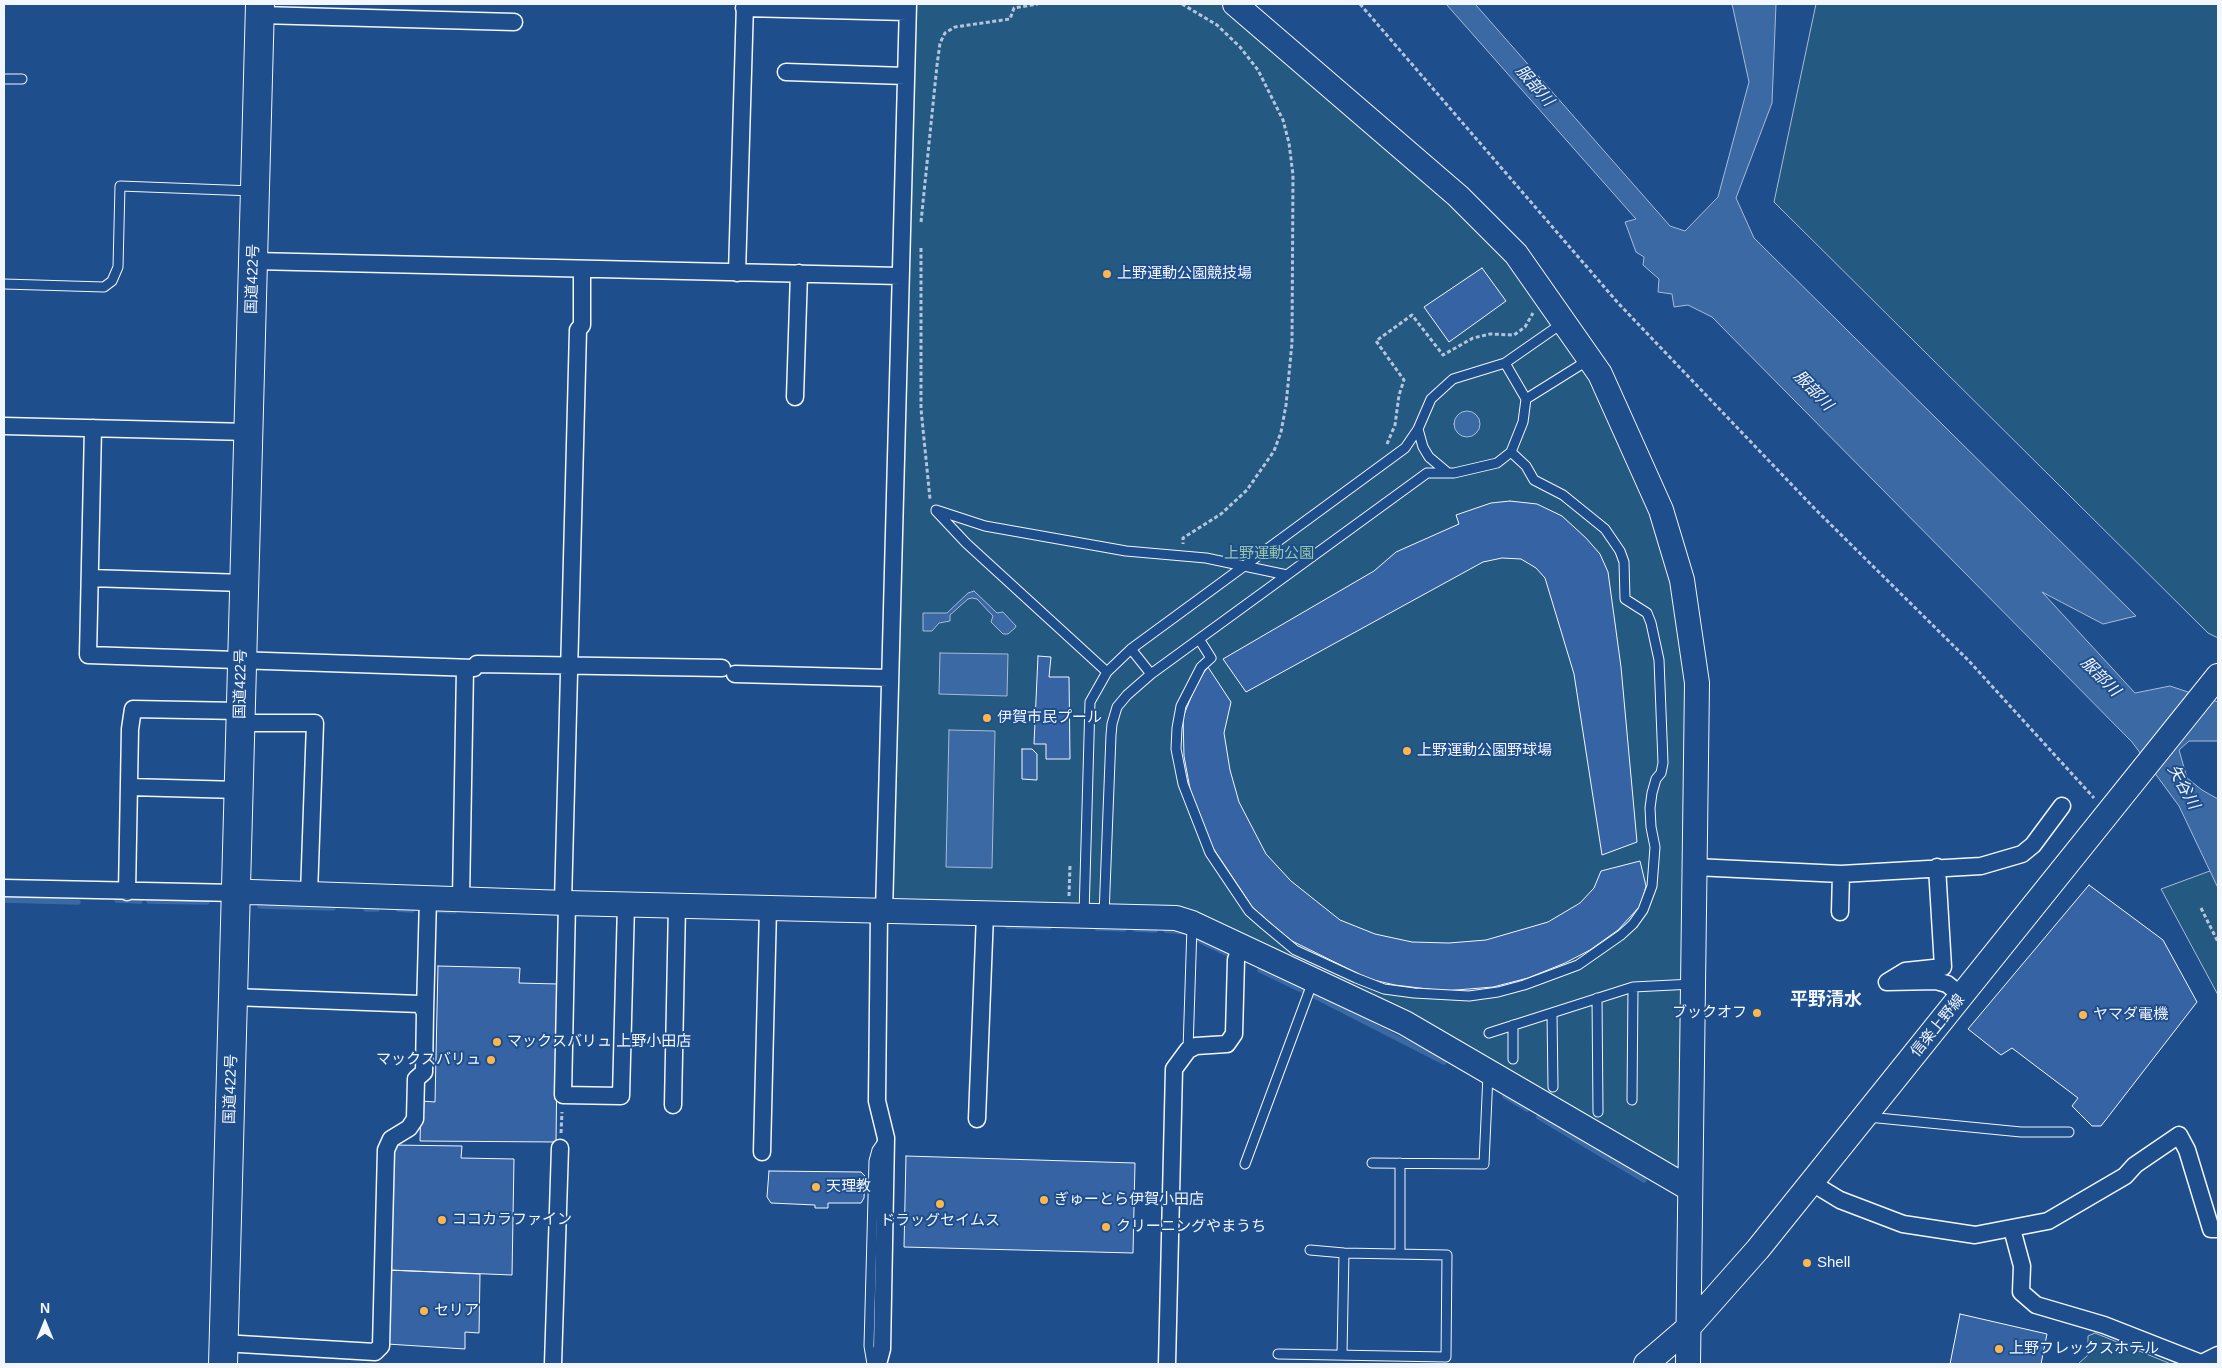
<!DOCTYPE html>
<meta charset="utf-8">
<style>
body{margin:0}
#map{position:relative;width:2222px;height:1368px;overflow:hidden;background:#1f4e8c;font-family:Helvetica,sans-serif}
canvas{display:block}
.frame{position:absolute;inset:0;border:5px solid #f2f6ff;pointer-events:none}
.north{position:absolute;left:20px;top:1298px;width:50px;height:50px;-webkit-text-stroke:4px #1f4e8c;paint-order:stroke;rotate:0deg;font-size:14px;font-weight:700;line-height:20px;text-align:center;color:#f2f6ff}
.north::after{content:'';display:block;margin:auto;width:18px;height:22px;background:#f2f6ff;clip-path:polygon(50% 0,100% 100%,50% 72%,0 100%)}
</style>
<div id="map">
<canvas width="2222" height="1368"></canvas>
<div class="frame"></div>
<div class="north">N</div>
</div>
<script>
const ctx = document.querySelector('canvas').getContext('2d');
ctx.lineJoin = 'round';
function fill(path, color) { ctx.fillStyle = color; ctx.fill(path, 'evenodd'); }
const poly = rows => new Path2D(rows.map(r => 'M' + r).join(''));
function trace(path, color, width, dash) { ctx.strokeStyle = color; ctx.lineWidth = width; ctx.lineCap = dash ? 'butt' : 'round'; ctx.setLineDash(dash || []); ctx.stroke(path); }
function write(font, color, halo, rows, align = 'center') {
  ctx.font = font + ' Helvetica,"Noto Sans JP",sans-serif'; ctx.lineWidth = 4; ctx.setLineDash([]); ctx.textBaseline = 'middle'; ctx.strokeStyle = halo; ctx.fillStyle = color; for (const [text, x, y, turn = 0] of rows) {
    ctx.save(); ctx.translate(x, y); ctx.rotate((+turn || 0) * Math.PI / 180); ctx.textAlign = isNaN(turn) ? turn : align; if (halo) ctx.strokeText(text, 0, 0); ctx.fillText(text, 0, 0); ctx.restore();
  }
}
const green = poly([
 [914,4,1222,4,1304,79,1515,258,1598,375,1659,512,1695,683,1688,1186,1193,921,893,902,891,896,914,4],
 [1816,4,2218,4,2218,638,2208,633,1774,202,1816,4],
 [2218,868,2218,995,2161,889,2218,868],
 [2095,1333,2171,1364,2078,1364,2088,1355,2088,1336,2095,1333]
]);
const water = poly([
 [1446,4,1475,4,1670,226,1685,231,1718,197,1749,82,1732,4,1776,4,1772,103,1736,198,1754,238,2136,616,2103,624,2042,592,2135,693,2170,686,2218,702,2218,741,2189,741,2179,750,2187,778,2202,790,2218,799,2218,888,2179,806,2132,742,1712,317,1688,305,1674,307,1672,294,1658,292,1659,279,1643,265,1644,257,1636,252,1625,222,1636,219,1446,4],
 '1454 424a13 13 0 1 1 26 0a13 13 0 1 1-26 0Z',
 [974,591,997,613,1003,612,1016,626,1015,628,1008,634,1003,634,991,622,993,616,977,599,972,598,968,599,950,615,950,621,939,623,932,631,923,631,923,613,947,613,968,593,974,591],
 [940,653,1008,654,1007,696,939,694,940,653],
 [949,730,995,731,992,868,946,867,949,730]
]);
const stream = poly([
 [4,900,78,902],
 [117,900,140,901],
 [149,901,207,902],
 [260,906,333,908],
 [366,909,377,909],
 [398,909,412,910],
 [433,910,454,911],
 [1008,926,1049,927],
 [1097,928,1124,929],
 [1135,929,1155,930],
 [1166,930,1185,932],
 [1197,939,1234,957],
 [1260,970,1304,991],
 [1313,995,1444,1062],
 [1505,1096,1527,1109],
 [1539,1117,1644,1180]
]);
const building = poly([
 [1482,268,1506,301,1449,342,1424,307,1482,268],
 [1510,501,1537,504,1562,516,1586,538,1600,554,1608,572,1621,667,1637,842,1602,855,1574,674,1545,578,1536,568,1521,559,1502,558,1483,562,1246,692,1223,659,1374,571,1396,552,1459,524,1456,515,1491,503,1510,501],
 [1038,656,1051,657,1049,677,1069,677,1070,759,1046,759,1046,744,1034,744,1038,656],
 [1208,667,1231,702,1224,733,1230,770,1239,802,1266,854,1291,881,1340,920,1375,934,1412,942,1449,943,1486,940,1548,922,1580,903,1594,888,1601,871,1640,861,1646,886,1641,905,1618,930,1590,950,1565,963,1528,978,1493,987,1444,991,1395,985,1369,979,1290,940,1253,908,1211,845,1191,794,1184,756,1183,717,1198,680,1208,667],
 [1022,749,1032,749,1037,754,1037,780,1022,779,1022,749],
 [2089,885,2163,940,2197,1002,2101,1126,2092,1126,2072,1106,2078,1098,2012,1048,2001,1055,1968,1029,2089,885],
 [438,966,520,968,519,983,558,984,556,1142,420,1141,421,1101,435,1102,438,966],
 [392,1145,462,1146,461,1158,514,1159,512,1275,388,1270,392,1145],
 [906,1156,1135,1163,1133,1253,904,1247,906,1156],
 [769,1171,861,1172,865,1176,864,1198,861,1203,828,1203,828,1208,815,1208,815,1205,771,1203,767,1197,769,1171],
 [388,1270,480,1274,479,1333,465,1332,465,1349,387,1344,388,1270],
 [1960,1314,2047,1334,2041,1364,1950,1364,1960,1314]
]);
const path = poly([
 [1182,4,1217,25,1240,47,1258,70,1283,120,1289,143,1293,175,1292,343,1286,405,1281,432,1274,451,1247,490,1221,514,1183,538,1183,544],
 [1360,4,1618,303,1815,509,1969,661,2094,798],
 [921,222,937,65,940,43,945,33,955,27,1010,19,1014,8,1038,4],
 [921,248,921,409,930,499],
 [1387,444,1395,425,1399,395,1404,380,1376,341,1412,315,1443,355,1473,338,1490,334,1514,335,1525,327,1533,313],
 [1069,896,1070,865],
 [2201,908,2218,942],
 [561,1133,562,1112]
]);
const lane = poly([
 [4,79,22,79],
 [4,284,104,287,112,281,118,267,120,186,253,191],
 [1526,399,1590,359],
 [1418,429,1423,447,1429,457,1448,473],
 [936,510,985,526,1126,551,1206,558,1287,575],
 [936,511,966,543,1107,672],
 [1199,639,1211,658,1201,667,1181,706,1177,728,1176,749,1183,784,1210,853,1249,911,1265,925,1295,950,1356,978,1384,989,1414,993,1469,996,1498,992,1524,985,1578,965,1621,935,1633,924,1643,910,1652,886,1655,847,1651,827,1650,808,1652,793,1656,779,1661,773,1663,763,1659,660,1651,623,1647,613,1625,599,1624,562,1620,551,1605,529,1563,495,1534,480,1526,466,1511,452],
 [1131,649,1151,674],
 [1084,915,1090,702,1107,672,1131,649,1405,448,1418,429,1431,399,1453,379,1505,363,1564,322],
 [1104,915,1111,735,1112,724,1117,707,1127,695,1151,674,1427,473,1454,473,1497,463,1511,452,1523,422,1526,399,1505,363],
 [1597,998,1598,1112],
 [1552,1013,1553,1087],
 [1513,1025,1513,1059],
 [1489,1033,1633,987,1693,984],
 [1188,1050,1192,926],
 [1632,1100,1633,987],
 [1868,1117,2021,1132,2069,1132],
 [1372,1163,1484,1164,1488,1074],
 [1400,1163,1400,1253],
 [1245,1164,1313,981],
 [1278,1354,1446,1357,1447,1255,1344,1253,1310,1250],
 [1342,1354,1344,1253],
 [872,1364,869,1346,874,1161,877,1150,884,1140]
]);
const street = poly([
 [744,8,907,12],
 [260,15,514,22],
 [786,72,905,76],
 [254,261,900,276],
 [737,273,745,4],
 [795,397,799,273],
 [4,426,249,432],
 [93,428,88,655,474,668,477,664,722,668],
 [90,578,244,583],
 [735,674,889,678],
 [240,723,315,723,309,894],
 [129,787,239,790],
 [1695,867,1841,874,1981,866,2022,854,2033,845,2062,806],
 [1937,867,1943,967,1905,971,1887,982,1936,981,1947,984,1962,996],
 [4,888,236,893],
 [127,892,130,729,133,709,240,711],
 [461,899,465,668],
 [563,902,578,330,582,325,582,269],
 [567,903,563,1095,621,1096,626,904],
 [884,912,908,4],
 [1840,912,1841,874],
 [425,1012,428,898],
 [673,1105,677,905],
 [977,1119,985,914],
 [762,1152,768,908],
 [1812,1183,1840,1200,1903,1224,1975,1235,2048,1221,2125,1176,2135,1165,2179,1135,2187,1150,2211,1229,2218,1229],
 [2012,1229,2022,1266,2021,1292,2036,1305,2104,1325,2201,1363],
 [223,1343,375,1352,381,1346,386,1150,391,1139,409,1128,415,1119,416,1079,424,1072,425,1012,420,1004,233,997],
 [553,1364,560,1148],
 [878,1364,882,1349,886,1138,877,1101,879,912],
 [1167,1364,1174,1069,1188,1050,1196,1046,1227,1044,1234,1034,1236,960,1239,951,1243,947],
 [2200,1364,2218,1355]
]);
const secondary = poly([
 [1235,4,1458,196,1516,254,1600,374,1661,510,1682,580,1697,683,1688,1364],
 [236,893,252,892,567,903,1176,918,1192,923,1405,1023,1690,1189],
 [1646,1364,1689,1327,1758,1249,2218,676]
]);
const highway = poly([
 [223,1364,260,4]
]);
const markers = [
 [1107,274,5,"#ffb74d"],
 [987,718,5,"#ffb74d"],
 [1407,751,5,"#ffb74d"],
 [1757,1013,5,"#ffb74d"],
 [2083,1015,5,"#ffb74d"],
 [497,1042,5,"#ffb74d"],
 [491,1060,5,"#ffb74d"],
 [816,1187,5,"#ffb74d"],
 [1044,1200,5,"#ffb74d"],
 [940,1204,5,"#ffb74d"],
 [442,1220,5,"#ffb74d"],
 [1106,1227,5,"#ffb74d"],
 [1807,1263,5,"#ffb74d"],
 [424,1311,5,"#ffb74d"],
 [1999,1349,5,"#ffb74d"]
];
const poiNames = [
 ["上野運動公園競技場",1117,274],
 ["伊賀市民プール",997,718],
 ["上野運動公園野球場",1417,751],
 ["ブックオフ",1747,1013,"right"],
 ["ヤマダ電機",2093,1015],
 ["マックスバリュ 上野小田店",507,1042],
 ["マックスバリュ",481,1060,"right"],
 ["天理教",826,1187],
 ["ぎゅーとら伊賀小田店",1054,1200],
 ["ココカラファイン",452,1220],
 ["ドラッグセイムス",940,1221,"center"],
 ["クリーニングやまうち",1116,1227],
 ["Shell",1817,1263],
 ["セリア",434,1311],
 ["上野フレックスホテル",2009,1349]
];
const streetNames = [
 ["国道422号",253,279,-88],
 ["国道422号",241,684,-89],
 ["信楽上野線",1938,1026,-51],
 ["国道422号",231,1089,-88]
];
const parkNames = [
 ["上野運動公園",1269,554]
];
const waterNames = [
 ["服部川",1534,86,49],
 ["服部川",1813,391,46],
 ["服部川",2100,677,45],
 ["矢谷川",2183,787,61]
];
const quarterNames = [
 ["平野清水",1826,1000]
];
fill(green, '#245a82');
trace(green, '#a8bbd7', 1);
fill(water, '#3b69a3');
trace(water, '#a8bbd7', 1);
trace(stream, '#3b69a3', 5.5);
fill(building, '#3563a3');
trace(building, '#f2f6ff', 1);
trace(lane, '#f2f6ff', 11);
trace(street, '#f2f6ff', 19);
trace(secondary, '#f2f6ff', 26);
trace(highway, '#f2f6ff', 30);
trace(path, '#b3c4dc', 3, [4, 2.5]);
trace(lane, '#1f4e8c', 9);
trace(street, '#1f4e8c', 16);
trace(secondary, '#1f4e8c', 24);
trace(highway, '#1f4e8c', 28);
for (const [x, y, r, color] of markers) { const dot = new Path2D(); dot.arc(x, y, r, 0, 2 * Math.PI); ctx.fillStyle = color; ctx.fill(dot); trace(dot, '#1f4e8c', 2); }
write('15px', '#f2f6ff', '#1f4e8c', poiNames, 'left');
write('15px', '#f2f6ff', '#1f4e8c', streetNames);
write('15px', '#97c8a6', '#1f4e8c', parkNames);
write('italic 16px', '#f2f6ff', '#1f4e8c', waterNames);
write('bold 18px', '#f2f6ff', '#1f4e8c', quarterNames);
</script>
